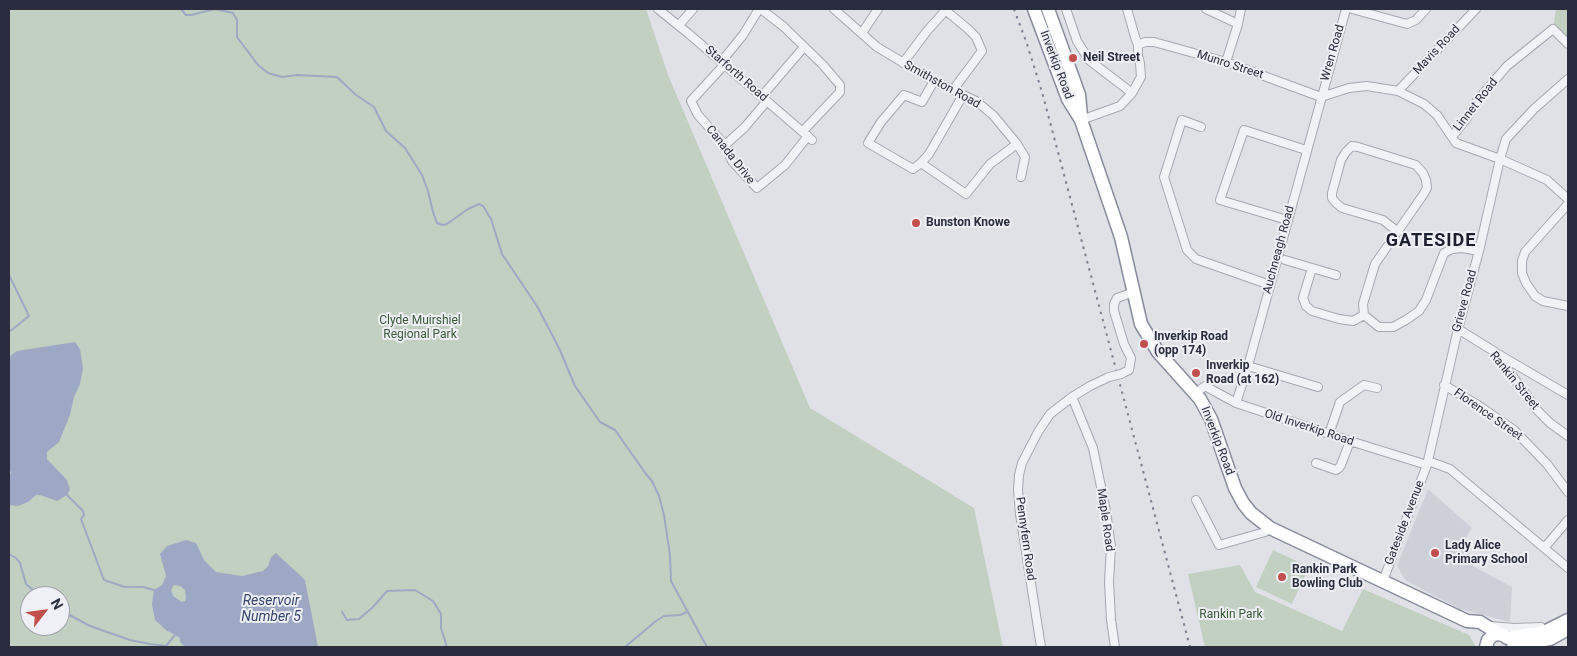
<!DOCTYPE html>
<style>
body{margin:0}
#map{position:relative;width:1577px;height:656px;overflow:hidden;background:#dfe1e7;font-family:Roboto,sans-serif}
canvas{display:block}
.frame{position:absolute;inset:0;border:10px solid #292d3d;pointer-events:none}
.north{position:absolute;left:20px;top:586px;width:50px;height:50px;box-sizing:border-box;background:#eef0f5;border:1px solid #9fa2ab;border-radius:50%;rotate:60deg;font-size:14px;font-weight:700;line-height:20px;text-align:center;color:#292d3d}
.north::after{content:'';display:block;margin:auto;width:18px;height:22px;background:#c34f4d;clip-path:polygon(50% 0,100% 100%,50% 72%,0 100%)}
</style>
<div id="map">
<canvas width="1577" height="656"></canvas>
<div class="frame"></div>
<div class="north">N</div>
</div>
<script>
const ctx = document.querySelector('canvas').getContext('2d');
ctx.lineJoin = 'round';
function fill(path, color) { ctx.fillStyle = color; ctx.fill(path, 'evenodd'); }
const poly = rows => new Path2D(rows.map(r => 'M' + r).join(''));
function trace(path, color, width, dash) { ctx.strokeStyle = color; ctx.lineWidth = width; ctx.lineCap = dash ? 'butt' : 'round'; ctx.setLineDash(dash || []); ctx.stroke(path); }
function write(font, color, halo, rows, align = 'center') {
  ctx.font = font + ' Roboto,sans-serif'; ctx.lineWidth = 4; ctx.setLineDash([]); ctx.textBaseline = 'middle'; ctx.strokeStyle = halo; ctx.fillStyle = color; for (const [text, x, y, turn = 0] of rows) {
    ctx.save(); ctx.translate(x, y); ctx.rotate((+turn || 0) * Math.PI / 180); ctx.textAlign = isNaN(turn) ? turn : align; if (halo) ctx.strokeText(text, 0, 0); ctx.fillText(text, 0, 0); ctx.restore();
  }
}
const built = poly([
 [1428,489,1472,528,1464,541,1473,566,1512,587,1510,622,1460,609,1405,580,1397,565]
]);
const green = poly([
 [9,9,646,9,668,75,810,408,974,508,1003,647,9,647],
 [30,596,60,596,60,626,30,626],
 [1556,9,1568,9,1568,44,1553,29],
 [1273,550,1309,567,1292,604,1256,587],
 [1240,565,1255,592,1342,631,1363,589,1469,635,1476,647,1205,647,1188,574]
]);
const water = poly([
 [75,342,80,349,83,368,80,384,74,397,70,415,59,442,47,452,47,459,67,480,70,490,67,495,57,501,40,495,36,495,28,502,18,506,9,505,9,477,11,472,9,469,9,354,10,356,17,351],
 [186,540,196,543,204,560,216,572,242,576,263,571,268,566,271,557,276,553,305,580,318,647,190,647,184,646,180,642,180,638,170,632,167,631,155,620,152,604,154,590,162,585,166,576,160,554,167,546],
 [174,585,180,586,185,590,186,598,185,601,182,602,173,596,171,590]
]);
const stream = poly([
 [181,9,186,15,191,15,215,9,233,13,237,20,237,37,258,65,268,73,282,77,297,75,337,77,356,95,374,107,386,131,405,148,422,175,428,191,433,212,437,223,443,225,447,224,468,209,479,204,483,206,491,219,502,254,537,306,559,348,575,386,600,422,615,430,646,474,652,481,659,496,664,515,670,555,671,581,707,647],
 [9,275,29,316,9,332],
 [67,495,83,511,84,515,81,519,104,580,125,587,143,587,154,590],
 [9,554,16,558,20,563,26,584,40,596],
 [60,610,90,626,130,640,150,644,166,646,175,635],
 [342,612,347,620,359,619,373,607,387,591,415,590,433,601,441,614,441,628,447,647],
 [625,647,656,621,664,616,680,615,687,612]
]);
const minor = poly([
 [658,9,689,34,812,140],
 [761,9,784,27,823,65,840,85,840,92,803,131],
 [834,9,877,47,934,81,976,101,993,115,1017,144,1025,157,1021,177],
 [944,9,968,29,976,37,982,51,953,90],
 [1066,9,1077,41,1089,60,1132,93],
 [1206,9,1238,24],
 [1352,9,1407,24,1416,20,1426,9],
 [679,25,693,9],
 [862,33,878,9],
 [1138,45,1145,42,1154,42,1226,62,1321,97],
 [721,62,743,35,759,9],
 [1226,62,1238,24,1241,9],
 [903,63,927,31,945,11],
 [724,65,691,101,698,115,725,145,732,161,757,188,785,165,808,136],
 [934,81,922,102,904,95,881,122,868,143,913,169,921,163,966,194,990,164,1017,144],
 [1398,91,1476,9],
 [762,96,804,47],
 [1321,97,1349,88,1367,86,1398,91,1424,104,1437,115,1456,143,1500,159,1547,180,1568,199],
 [1081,120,1120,106,1132,93,1141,77,1140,63,1138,56,1138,45,1135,37,1127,9],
 [1201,127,1182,120,1164,177,1187,250,1196,259,1270,285],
 [1452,137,1467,118,1477,101,1507,66,1553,29,1568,44],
 [725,145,744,128,767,101],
 [921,163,929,154,963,95],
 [1568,204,1525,252,1522,261,1522,273,1526,283,1535,296,1543,301,1568,306],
 [1287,220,1220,200,1244,130,1306,150],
 [1398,232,1383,220,1342,208,1336,203,1332,198,1332,193,1341,160,1346,152,1352,146,1358,147,1416,165,1423,173,1426,180,1427,188,1423,195,1375,264,1363,304,1364,315,1379,327,1393,327,1406,320,1419,311,1426,300,1444,253,1452,249,1462,248,1479,251],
 [1285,260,1336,275],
 [1312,268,1303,298,1306,306,1312,311,1339,319,1353,321,1364,315],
 [1458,329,1495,352,1538,411,1550,423,1568,436],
 [1498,354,1568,395],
 [1248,366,1318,387],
 [1121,374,1129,370,1131,358,1124,344,1114,311,1114,304,1117,298,1134,292],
 [1444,385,1478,405,1514,430,1547,464,1568,492],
 [1196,393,1205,386,1236,403,1350,441,1427,465],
 [1072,397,1093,448,1106,511,1111,547,1109,581,1111,620,1115,647],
 [1236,403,1248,366,1346,9],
 [1329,434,1340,402,1364,385,1377,388],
 [1428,461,1450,469,1568,568],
 [1316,463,1336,470,1339,468,1341,465,1350,441],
 [1196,500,1219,545,1265,532,1270,528],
 [1545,547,1568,520],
 [1383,581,1427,465,1458,329,1479,251,1500,159,1506,139,1534,109,1568,79],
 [1490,626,1514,628,1541,627],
 [1041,647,1020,514,1018,490,1019,475,1022,463,1038,432,1050,414,1072,397,1090,386,1109,377]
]);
const trunk = poly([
 [1034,9,1068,99,1081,120,1121,237,1141,324,1158,352,1200,399,1211,419,1235,488,1243,503,1251,513,1270,528,1467,621,1480,622,1499,634],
 [1048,9,1073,78,1079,95,1081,116],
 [1507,638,1544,632,1568,620],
 [1486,647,1488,640,1493,635,1499,634,1505,636],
 [1513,647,1550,639,1568,629]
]);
const rail = poly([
 [1014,9,1027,44,1042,92,1190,647]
]);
const minorBridge = poly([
 [1109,377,1121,374]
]);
const markers = [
 [1073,58,5,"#c34f4d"],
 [916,223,5,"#c34f4d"],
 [1144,344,5,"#c34f4d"],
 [1196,373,5,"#c34f4d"],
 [1435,553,5,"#c34f4d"],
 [1282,577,5,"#c34f4d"]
];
const streetNames = [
 ["Mavis Road",1437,50,-47],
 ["Wren Road",1333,53,-74],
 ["Inverkip Road",1056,65,69],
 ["Munro Street",1230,65,18],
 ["Starforth Road",736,74,41],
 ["Smithston Road",942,85,29],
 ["Linnet Road",1476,105,-52],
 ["Canada Drive",730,155,52],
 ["Auchneagh Road",1279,250,-75],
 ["Grieve Road",1465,301,-75],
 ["Rankin Street",1514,381,51],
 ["Florence Street",1488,415,35],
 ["Old Inverkip Road",1309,428,18],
 ["Inverkip Road",1217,441,69],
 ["Maple Road",1105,520,82],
 ["Gateside Avenue",1405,523,-69],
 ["Pennyfern Road",1025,539,82]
];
const poiNames = [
 ["Neil Street",1083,58],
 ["Bunston Knowe",926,223],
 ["Inverkip Road",1154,337],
 ["(opp 174)",1154,351],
 ["Inverkip",1206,366],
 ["Road (at 162)",1206,380],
 ["Lady Alice",1445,546],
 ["Primary School",1445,560],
 ["Rankin Park",1292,570],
 ["Bowling Club",1292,584]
];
const parkNames = [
 ["Clyde Muirshiel",420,321],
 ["Regional Park",420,335],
 ["Rankin Park",1231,615]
];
const waterNames = [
 ["Reservoir",271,601],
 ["Number 5",271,617]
];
const districtNames = [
 ["GATESIDE",1431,241]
];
fill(built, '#cdd0d9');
fill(green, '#c2d0c1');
fill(water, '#9da9c4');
trace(stream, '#9da9c4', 2);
trace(minor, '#a5a7b1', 10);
trace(trunk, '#888c9d', 15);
trace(minor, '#f1f2f6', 8);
trace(trunk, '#fff', 12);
trace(rail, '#7a7e8f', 2, [2.5, 5]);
trace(minorBridge, '#a5a7b1', 10, []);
trace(minorBridge, '#f1f2f6', 8);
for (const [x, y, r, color] of markers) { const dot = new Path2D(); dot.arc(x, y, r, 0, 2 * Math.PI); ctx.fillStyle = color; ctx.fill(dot); trace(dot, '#eef0f5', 2); }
write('12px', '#292d3d', '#eef0f5', streetNames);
write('bold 12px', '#292d3d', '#eef0f5', poiNames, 'left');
write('12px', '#385838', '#eef0f5', parkNames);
write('italic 14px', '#37466d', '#eef0f5', waterNames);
ctx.letterSpacing = '1px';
write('bold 18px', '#1c1f2e', '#eef0f5', districtNames);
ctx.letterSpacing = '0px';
</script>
